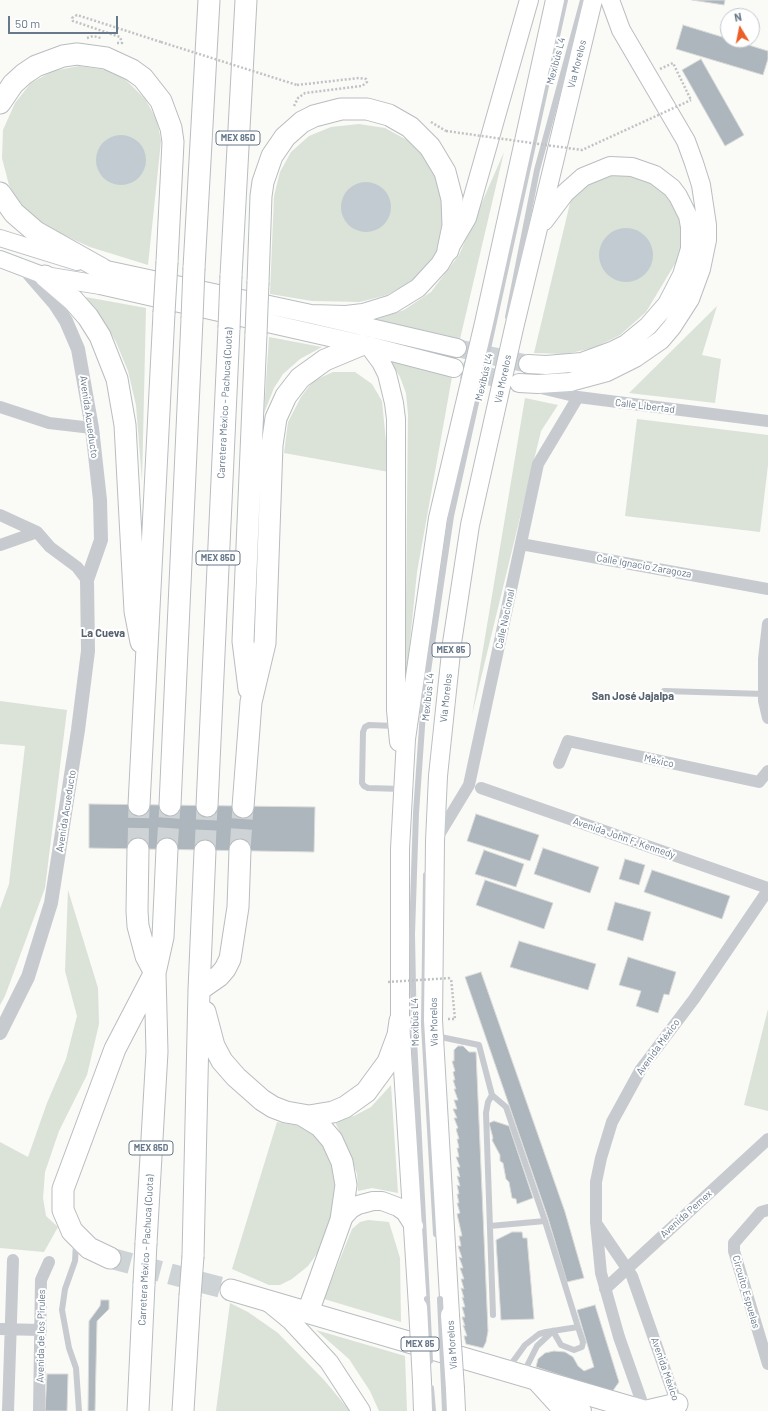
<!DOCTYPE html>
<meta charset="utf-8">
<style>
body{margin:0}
#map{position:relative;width:768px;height:1411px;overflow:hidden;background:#fafaf7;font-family:Barlow,sans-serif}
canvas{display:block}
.north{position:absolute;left:720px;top:8px;width:40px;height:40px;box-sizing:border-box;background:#fff;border:1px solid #c2c9d0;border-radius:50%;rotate:350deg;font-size:11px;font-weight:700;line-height:16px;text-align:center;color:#67788a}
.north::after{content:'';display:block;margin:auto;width:14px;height:18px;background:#ea5f27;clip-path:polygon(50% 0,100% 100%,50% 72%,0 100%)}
.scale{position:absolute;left:8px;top:16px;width:110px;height:18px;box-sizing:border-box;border:2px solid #67788a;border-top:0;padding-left:5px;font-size:12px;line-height:14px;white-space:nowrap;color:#67788a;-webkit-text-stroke:3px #fff;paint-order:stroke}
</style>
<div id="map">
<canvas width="768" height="1411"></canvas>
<div class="north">N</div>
<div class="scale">50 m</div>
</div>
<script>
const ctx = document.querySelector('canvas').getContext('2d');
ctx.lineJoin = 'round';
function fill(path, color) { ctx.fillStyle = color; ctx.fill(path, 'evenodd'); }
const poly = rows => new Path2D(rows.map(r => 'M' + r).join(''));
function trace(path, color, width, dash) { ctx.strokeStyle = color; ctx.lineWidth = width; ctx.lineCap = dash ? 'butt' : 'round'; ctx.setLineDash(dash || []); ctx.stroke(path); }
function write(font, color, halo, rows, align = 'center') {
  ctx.font = font + ' Barlow,sans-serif'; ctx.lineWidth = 4; ctx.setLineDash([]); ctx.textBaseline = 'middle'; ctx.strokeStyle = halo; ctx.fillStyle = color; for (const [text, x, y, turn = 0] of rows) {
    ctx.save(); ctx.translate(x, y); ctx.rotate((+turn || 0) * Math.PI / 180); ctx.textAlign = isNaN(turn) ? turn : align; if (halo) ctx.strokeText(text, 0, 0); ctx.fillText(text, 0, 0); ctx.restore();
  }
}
const green = poly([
 [79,66,106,70,125,79,145,99,157,120,161,141,148,265,90,247,48,228,22,209,9,185,2,158,3,130,15,103,31,83,53,71],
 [359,124,385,128,407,140,426,159,440,185,445,211,436,258,414,280,387,295,360,302,312,301,270,294,274,196,280,172,291,152,309,136,331,127],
 [504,152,460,339,372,321,404,310,431,292,459,255],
 [604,175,629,175,653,182,669,196,679,219,683,238,679,257,646,312,620,335,594,348,565,354,534,353,572,195,586,183],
 [80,296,146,308,142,481,136,405,128,371,116,342,100,315],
 [717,306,702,355,721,359,715,403,629,393],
 [269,337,322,347,300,359,283,374,274,388,264,413],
 [390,360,452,377,417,572,405,690,408,414,406,393,400,377],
 [333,372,355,372,372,384,382,401,389,472,284,453,288,422,301,397,313,381],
 [525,398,558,405,541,431,472,715],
 [637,419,768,435,768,465,760,532,625,516],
 [0,701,67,710,45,888,5,996,0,1005,0,909,9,884,25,746,0,744],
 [68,890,98,988,99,1024,87,1075,59,1131,45,1172,43,1198,46,1216,58,1227,44,1252,0,1248,0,1142,28,1157,47,1103,66,1059,77,1016,65,971],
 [768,1009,768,1111,744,1105],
 [391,1085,398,1193,372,1188,358,1191,357,1174,348,1149,334,1120,354,1116,371,1107],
 [277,1122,306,1127,316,1135,328,1152,336,1177,337,1205,326,1241,308,1266,292,1279,280,1285,269,1285,232,1269],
 [368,1220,389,1222,400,1258,401,1322,324,1299,352,1229,360,1222],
 [230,1303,248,1312,278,1333,324,1380,350,1411,216,1411],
 [316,1330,405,1356,407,1411,379,1411,370,1391,349,1359]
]);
const water = poly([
 '96 160a25 25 0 1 1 50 0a25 25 0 1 1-50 0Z',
 '341 207a25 25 0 1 1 50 0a25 25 0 1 1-50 0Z',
 '599 255a27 27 0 1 1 54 0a27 27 0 1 1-54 0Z'
]);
const building = poly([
 [692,0,725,0,724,5,692,0],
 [683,25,768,51,768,59,763,75,676,49,683,25],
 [701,59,744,135,725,146,682,70,701,59],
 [89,804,315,807,314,852,89,848,89,804],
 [476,814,539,835,530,861,467,841,476,814],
 [543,848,599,867,590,893,534,874,543,848],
 [484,850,524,864,516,887,475,874,484,850],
 [625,859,645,865,639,885,619,879,625,859],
 [652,870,730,896,722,919,644,892,652,870],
 [485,880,553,903,544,929,476,905,485,880],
 [615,902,651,912,643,941,607,930,615,902],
 [519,941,596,964,588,990,510,967,519,941],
 [628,957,676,972,669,995,664,994,658,1013,636,1006,641,991,619,985,628,957],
 [481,972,565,1212,584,1278,567,1282,548,1218,465,977,481,972],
 [458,1046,463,1046,469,1052,476,1052,488,1331,486,1342,483,1348,466,1344,464,1336,467,1336,463,1325,465,1326,462,1317,465,1317,462,1307,465,1307,462,1297,464,1298,461,1288,464,1289,461,1279,464,1279,460,1268,463,1268,459,1257,462,1258,458,1246,461,1246,459,1236,462,1236,457,1214,460,1213,457,1203,459,1203,457,1194,459,1194,457,1185,460,1186,457,1176,460,1177,457,1167,460,1167,456,1157,459,1157,457,1148,459,1148,457,1139,459,1139,456,1129,458,1128,454,1118,457,1118,453,1109,457,1109,454,1100,458,1100,454,1089,456,1089,453,1080,455,1080,453,1072,455,1071,452,1061,454,1061,454,1050,458,1046],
 [494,1121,509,1126,533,1198,517,1204,516,1199,512,1198,509,1182,506,1179,503,1163,500,1161,500,1155,492,1140,493,1138,489,1123,494,1121],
 [512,1232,522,1232,523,1238,527,1238,534,1319,501,1320,496,1240,512,1232],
 [101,1300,109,1300,109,1309,97,1321,95,1411,88,1411,89,1321,100,1306,101,1300],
 [595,1305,619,1382,612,1392,536,1367,538,1359,545,1353,554,1351,565,1352,573,1357,578,1366,584,1371,594,1367,577,1310,595,1305],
 [47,1374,68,1374,67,1411,45,1411,47,1374]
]);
const primaryTunnel = poly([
 [457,348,528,364],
 [462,370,517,383]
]);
const motorwayTunnel = poly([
 [138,849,139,805],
 [167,849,170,805],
 [240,850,243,807],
 [205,851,207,806],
 [110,1258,231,1290]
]);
const path = poly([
 [87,38,93,36,101,38],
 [117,43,122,43,120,37,73,21,72,18,77,15,161,42],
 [660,69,673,63,691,100],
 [294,106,298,98,305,93,362,86,367,82,366,79,359,78,297,85],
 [431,122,446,131],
 [448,1019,455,1019,451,978]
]);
const service = poly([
 [508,317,537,170,583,0],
 [664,691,764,694],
 [395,726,369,725,365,727,363,732,362,783,364,786,368,788,402,789],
 [426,875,424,1025,436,1234],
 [436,1036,479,1045,492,1095,488,1102,486,1113,493,1315],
 [492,1095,506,1107,545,1221],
 [490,1226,545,1221,578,1327,546,1332,539,1334,525,1345,509,1367],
 [76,1244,75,1261,65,1289,62,1310,69,1348,76,1368,79,1411],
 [427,1299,414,1039,412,934,416,813,424,698,451,516,565,0],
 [553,1331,561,1345,574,1350,582,1347,583,1342,578,1327],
 [524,1372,537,1346,553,1331],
 [444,1387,445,1411],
 [431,1388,433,1411]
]);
const minor = poly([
 [541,388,578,397,768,421],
 [0,407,49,423,92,428],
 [0,515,37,532,50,547,77,567,87,580],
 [521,544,768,589],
 [0,545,37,532],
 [768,624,764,659,764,701,768,718],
 [559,763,568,741,759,782,768,771],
 [481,788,768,888],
 [437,838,469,785,538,464,578,397],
 [768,1210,761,1212,734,1243,734,1251,768,1364],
 [596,1223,632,1276,679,1410],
 [605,1289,768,1139],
 [0,1329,41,1330],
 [8,1411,13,1260],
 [39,1411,41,1280,49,1262],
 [645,1411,619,1337,601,1273,596,1222,596,1182,601,1158,612,1122,641,1069,694,999,768,890]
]);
const tertiary = poly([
 [0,1033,28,977,51,903,78,730,88,651,87,580,101,540,100,500,92,428,78,349,66,321,55,304,29,274]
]);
const secondary = poly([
 [0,238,77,262],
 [0,259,45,276]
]);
const primary = poly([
 [102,269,311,314,457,348],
 [45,276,100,285,369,346,454,368],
 [311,314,346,315,363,313,392,304,418,288,440,264,467,218,529,0],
 [369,346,381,362,387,374,394,403,396,419,396,710,399,742],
 [528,364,546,365,582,362,612,351,626,344,648,326,667,304,682,275,690,249,690,227,688,216,678,196,672,188,655,175,632,167,610,166,583,177,565,193,544,221],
 [519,383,538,384,570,382,607,372,635,358,661,340,672,327,690,299,701,269,707,240,707,225,701,185,694,163,686,141,621,30,610,0],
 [341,1220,351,1209,358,1205,373,1201,382,1201,398,1207,405,1212,414,1226],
 [268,1302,290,1320,329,1362,361,1411],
 [418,1307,400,1021,400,849,406,739,438,518,484,323,555,0],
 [450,1315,433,1020,435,841,438,776,452,643,470,525,514,328,593,0],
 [533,1378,563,1411],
 [422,1382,423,1411],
 [564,1388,582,1411],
 [455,1389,456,1411]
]);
const motorway = poly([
 [0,103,13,84,24,74,36,66,63,56,77,54,106,58,132,70,143,78,161,101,171,128,173,142,167,262],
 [0,193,14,213,36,232,102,269],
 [194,268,209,0],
 [45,276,73,300,88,317,100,336,117,379,125,425,135,611,141,642],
 [231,276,246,0],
 [258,282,261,196,263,182,272,156,285,137,302,122,314,116,341,109,367,109,389,115,410,127,430,147,445,172,452,199,453,226,448,250],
 [249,689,243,641,256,334],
 [139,805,164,313],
 [170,805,192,319],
 [207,806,229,328],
 [243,807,251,702,265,643,272,445,276,418,286,396,300,378,325,360,361,345],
 [138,849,137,911,138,926,146,956,155,973],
 [199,990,219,976,225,969,230,959,238,907,240,850],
 [205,1012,214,1046,222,1061,236,1077,262,1100,273,1107,286,1112,309,1116,333,1112,345,1107,366,1092,388,1062,398,1035,400,1021],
 [302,1115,320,1126,332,1140,342,1162,346,1185,341,1220,308,1312],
 [146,1243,157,1052,155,973,163,937,167,849],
 [193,1256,199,990,205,851],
 [110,1258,89,1248,72,1231,63,1210,63,1189,115,1049,154,974],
 [231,1290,644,1411],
 [138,1411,144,1284],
 [183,1411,190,1296],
 [647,1411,677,1404]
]);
const pathBridge = poly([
 [161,42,297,85],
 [446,131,582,150,691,100],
 [388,982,451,978]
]);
const serviceBridge = poly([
 [427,1299,430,1361],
 [440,1299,444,1387]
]);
const primaryBridge = poly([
 [418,1307,422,1382],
 [450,1315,455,1389]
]);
const motorwayBridge = poly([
 [164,313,167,262],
 [192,319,194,268],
 [229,328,231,276],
 [256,334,258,282],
 [144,1284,146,1243],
 [190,1296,193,1256]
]);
const shields = [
 [238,138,44],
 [218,558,44],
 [451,650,38],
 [151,1148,44],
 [420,1344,38]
];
const shieldNames = [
 ["MEX 85D",238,138],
 ["MEX 85D",218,558],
 ["MEX 85",451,650],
 ["MEX 85D",151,1148],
 ["MEX 85",420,1344]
];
const streetNames = [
 ["Mexibús L4",556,61,-75],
 ["Vía Morelos",577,64,-76],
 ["Mexibús L4",484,377,-77],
 ["Vía Morelos",503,379,-78],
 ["Carretera México - Pachuca (Cuota)",225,403,-87],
 ["Calle Libertad",645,406,7],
 ["Avenida Acueducto",89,417,82],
 ["Calle Ignacio Zaragoza",644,566,10],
 ["Calle Nacional",505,619,-78],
 ["Mexibús L4",428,697,-84],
 ["Vía Morelos",446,698,-84],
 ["México",659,761,12],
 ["Avenida Acueducto",66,811,-81],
 ["Avenida John F. Kennedy",624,838,19],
 ["Mexibús L4",415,1022,-91],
 ["Vía Morelos",434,1022,-91],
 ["Avenida México",658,1047,-54],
 ["Avenida Pemex",686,1214,-42],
 ["Carretera México - Pachuca (Cuota)",146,1250,-87],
 ["Circuito Espuelas",746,1292,74],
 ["Avenida de los Pirules",41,1336,-89],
 ["Vía Morelos",452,1345,-94],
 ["Avenida México",665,1369,71]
];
const neighbourhoodNames = [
 ["La Cueva",103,633],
 ["San José Jajalpa",633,696]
];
fill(green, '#dbe2d8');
fill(water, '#c2cbd1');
fill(building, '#adb6bc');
trace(building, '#dbdcd9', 1);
trace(primaryTunnel, '#ced3d6', 18, [18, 9]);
trace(motorwayTunnel, '#ced3d6', 21, [21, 10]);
trace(secondary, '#bbc0c5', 18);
trace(primary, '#babec2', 20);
trace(motorway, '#b9bdc0', 23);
trace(path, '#c0c3c5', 2.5, [2, 2]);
trace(service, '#c7cbcf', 6);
trace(minor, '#c7cbcf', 12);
trace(tertiary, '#c7cbcf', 14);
trace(secondary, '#fff', 16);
trace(primary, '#fff', 18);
trace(motorway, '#fff', 21);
trace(primaryBridge, '#babec2', 20, []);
trace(motorwayBridge, '#b9bdc0', 23, []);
trace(pathBridge, '#c0c3c5', 2.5, [2, 2]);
trace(serviceBridge, '#c7cbcf', 6);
trace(primaryBridge, '#fff', 18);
trace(motorwayBridge, '#fff', 21);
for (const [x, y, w] of shields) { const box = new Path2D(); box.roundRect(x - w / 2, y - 7, w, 14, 3); ctx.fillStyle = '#fff'; ctx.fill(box); trace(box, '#67788a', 1); }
write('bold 9px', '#67788a', null, shieldNames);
write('10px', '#67788a', '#fff', streetNames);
write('bold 11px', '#56626e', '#fff', neighbourhoodNames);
</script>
